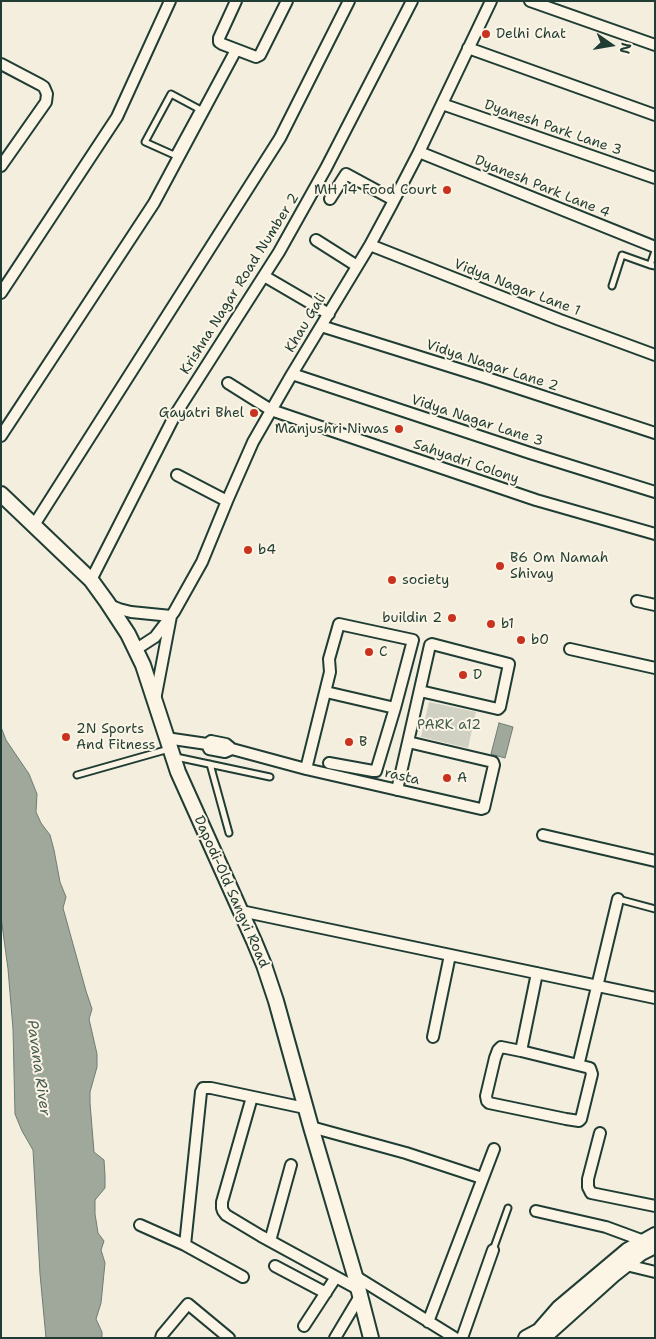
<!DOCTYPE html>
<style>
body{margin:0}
#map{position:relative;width:656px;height:1339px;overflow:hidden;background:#f3eede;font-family:"Shantell Sans",sans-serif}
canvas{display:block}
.frame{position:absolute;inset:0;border:2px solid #1f3d34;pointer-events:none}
.north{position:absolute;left:586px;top:20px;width:50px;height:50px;-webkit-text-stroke:4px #fcf5e5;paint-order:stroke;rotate:103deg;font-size:14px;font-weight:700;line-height:20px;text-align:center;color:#1f3d34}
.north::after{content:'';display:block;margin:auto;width:18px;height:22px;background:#1f3d34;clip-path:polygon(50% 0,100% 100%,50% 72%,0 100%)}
</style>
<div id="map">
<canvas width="656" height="1339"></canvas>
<div class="frame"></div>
<div class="north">N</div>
</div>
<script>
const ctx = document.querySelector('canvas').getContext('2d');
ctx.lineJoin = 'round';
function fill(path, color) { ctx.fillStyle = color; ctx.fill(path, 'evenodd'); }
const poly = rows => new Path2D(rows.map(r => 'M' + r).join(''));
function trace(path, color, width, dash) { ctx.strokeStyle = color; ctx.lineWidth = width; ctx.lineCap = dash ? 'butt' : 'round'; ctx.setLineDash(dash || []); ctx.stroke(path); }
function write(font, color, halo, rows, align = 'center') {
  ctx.font = font + ' "Shantell Sans",sans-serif'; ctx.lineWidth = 4; ctx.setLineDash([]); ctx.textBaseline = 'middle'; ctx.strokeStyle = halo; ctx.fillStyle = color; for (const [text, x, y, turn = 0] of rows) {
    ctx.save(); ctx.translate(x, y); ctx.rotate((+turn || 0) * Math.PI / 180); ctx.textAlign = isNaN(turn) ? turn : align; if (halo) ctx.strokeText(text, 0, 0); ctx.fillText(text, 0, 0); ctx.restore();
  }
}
const green = poly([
 [429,702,476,712,468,748,421,737]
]);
const water = poly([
 [499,723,513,727,505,758,491,754,499,723],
 [1,727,6,740,29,774,37,794,36,812,41,823,50,835,54,850,60,882,66,897,63,908,86,991,92,1009,89,1019,97,1054,97,1067,90,1092,90,1103,94,1152,104,1160,105,1176,105,1188,95,1200,95,1214,98,1233,104,1241,101,1250,105,1263,101,1303,96,1319,102,1332,102,1338,46,1338,40,1274,33,1150,22,1131,15,1114,13,1029,8,969,1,917,1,727]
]);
const lane = poly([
 [171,94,199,109,174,155,145,142,171,94],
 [655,251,650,265,655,266],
 [612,286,622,255,650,265],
 [176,757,270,777],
 [210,764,229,833],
 [77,775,169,749],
 [618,899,655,909],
 [493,1250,508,1208]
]);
const street = poly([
 [236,1,219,38,219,42,222,44,256,57,260,55,287,1],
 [530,1,655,45],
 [468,48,655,115],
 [1,64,41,85,44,87,47,94,46,102,1,166],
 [442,104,655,178],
 [419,152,655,247],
 [330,199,346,174,394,200],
 [316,240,357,266],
 [370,245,560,320,655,355],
 [264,276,329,314],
 [1,293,117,117,170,1],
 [321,326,484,377,655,433],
 [292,374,530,453,655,492],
 [228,383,271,410,536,500,655,534],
 [1,436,154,203,236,50],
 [177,475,227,501],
 [34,525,280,138,349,1],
 [91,580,175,415,279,252,326,168,412,1],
 [637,601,655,605],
 [109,605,119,609,131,612,171,616,155,700],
 [570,649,655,668],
 [135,650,155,637,174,612,202,562,227,501,253,442,292,374,370,245,391,206,419,152,491,1],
 [166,738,207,744],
 [211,741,226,744,232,749,225,752,209,749,207,744,211,741],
 [232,749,306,769,330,672,329,659,339,624,413,640,395,708,326,692],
 [329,763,373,771,376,771,395,708],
 [306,769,481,809,484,808,494,765,493,762,408,742,430,645,432,644,509,664,500,707,498,709,420,691],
 [397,790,408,742],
 [543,835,655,861],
 [241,911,655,998],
 [433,1037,450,955],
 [521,1051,590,1068,592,1074,581,1119,579,1121,566,1119,489,1103,487,1101,486,1096,495,1058,498,1050,501,1047,521,1051,537,973],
 [579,1062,618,899],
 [252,1097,222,1202,222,1208,223,1211,226,1215,261,1236,358,1289],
 [311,1127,406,1153,482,1178],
 [600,1133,588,1179,588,1187,591,1193,655,1206],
 [536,1211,606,1227,644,1241],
 [140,1225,185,1245,243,1277],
 [270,1241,291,1165],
 [185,1245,201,1092,203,1088,211,1088,305,1108],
 [622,1264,655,1272],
 [275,1266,326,1293],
 [355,1276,455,1338],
 [428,1322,494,1149],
 [304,1326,336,1277],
 [161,1338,162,1335,188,1304,229,1338],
 [335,1338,360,1296],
 [462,1338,493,1250]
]);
const secondary = poly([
 [1,494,91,580,107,602,128,634,143,665,178,772,254,941,264,965,276,1001,311,1127,355,1276,371,1338],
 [544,1337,613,1275,641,1253,655,1246],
 [526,1338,539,1331,559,1308,628,1250,655,1235]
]);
const markers = [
 [486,34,5,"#c8321e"],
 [447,190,5,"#c8321e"],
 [254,413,5,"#c8321e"],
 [399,429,5,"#c8321e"],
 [248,550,5,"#c8321e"],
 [500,566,5,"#c8321e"],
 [392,580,5,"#c8321e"],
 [452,618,5,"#c8321e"],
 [491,624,5,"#c8321e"],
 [521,640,5,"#c8321e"],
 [369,652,5,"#c8321e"],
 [463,675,5,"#c8321e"],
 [66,737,5,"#c8321e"],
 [349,742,5,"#c8321e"],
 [447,778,5,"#c8321e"]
];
const poiNames = [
 ["Delhi Chat",496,34],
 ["MH 14 Food Court",437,190,"right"],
 ["Gayatri Bhel",244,413,"right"],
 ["Manjushri Niwas",389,429,"right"],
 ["b4",258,550],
 ["B6 Om Namah",510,558],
 ["Shivay",510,574],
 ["society",402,580],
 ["buildin 2",442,618,"right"],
 ["b1",501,624],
 ["b0",531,640],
 ["C",379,652],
 ["D",473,675],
 ["2N Sports",76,729],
 ["And Fitness",76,745],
 ["B",359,742],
 ["A",457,778]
];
const streetNames = [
 ["Dyanesh Park Lane 3",553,128,19],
 ["Dyanesh Park Lane 4",542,187,22],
 ["Krishna Nagar Road Number 2",240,284,-58],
 ["Vidya Nagar Lane 1",517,288,21],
 ["Khau Gali",306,323,-59],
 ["Vidya Nagar Lane 2",492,366,18],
 ["Vidya Nagar Lane 3",477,421,18],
 ["Sahyadri Colony",466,462,19],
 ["rasta",402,777,13],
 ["Dapodi-Old Sangvi Road",231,892,66]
];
const parkNames = [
 ["PARK a12",449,725]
];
const waterNames = [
 ["Pavana River",38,1068,82]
];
fill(green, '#d0d1c2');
fill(water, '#a0a89b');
trace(water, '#6c7d72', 1);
trace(lane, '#1f3d34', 9);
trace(street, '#1f3d34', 14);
trace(secondary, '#1f3d34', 18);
trace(lane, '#fcf5e5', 5);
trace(street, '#fcf5e5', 10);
trace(secondary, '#fcf5e5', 14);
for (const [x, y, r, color] of markers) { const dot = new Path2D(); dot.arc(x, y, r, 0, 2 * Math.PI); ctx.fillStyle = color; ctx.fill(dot); trace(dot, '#fcf5e5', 2); }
write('14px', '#1f3d34', '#fcf5e5', poiNames, 'left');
write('14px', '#1f3d34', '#fcf5e5', streetNames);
write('14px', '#425b50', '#fcf5e5', parkNames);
write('italic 15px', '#465d53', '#fcf5e5', waterNames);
</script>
